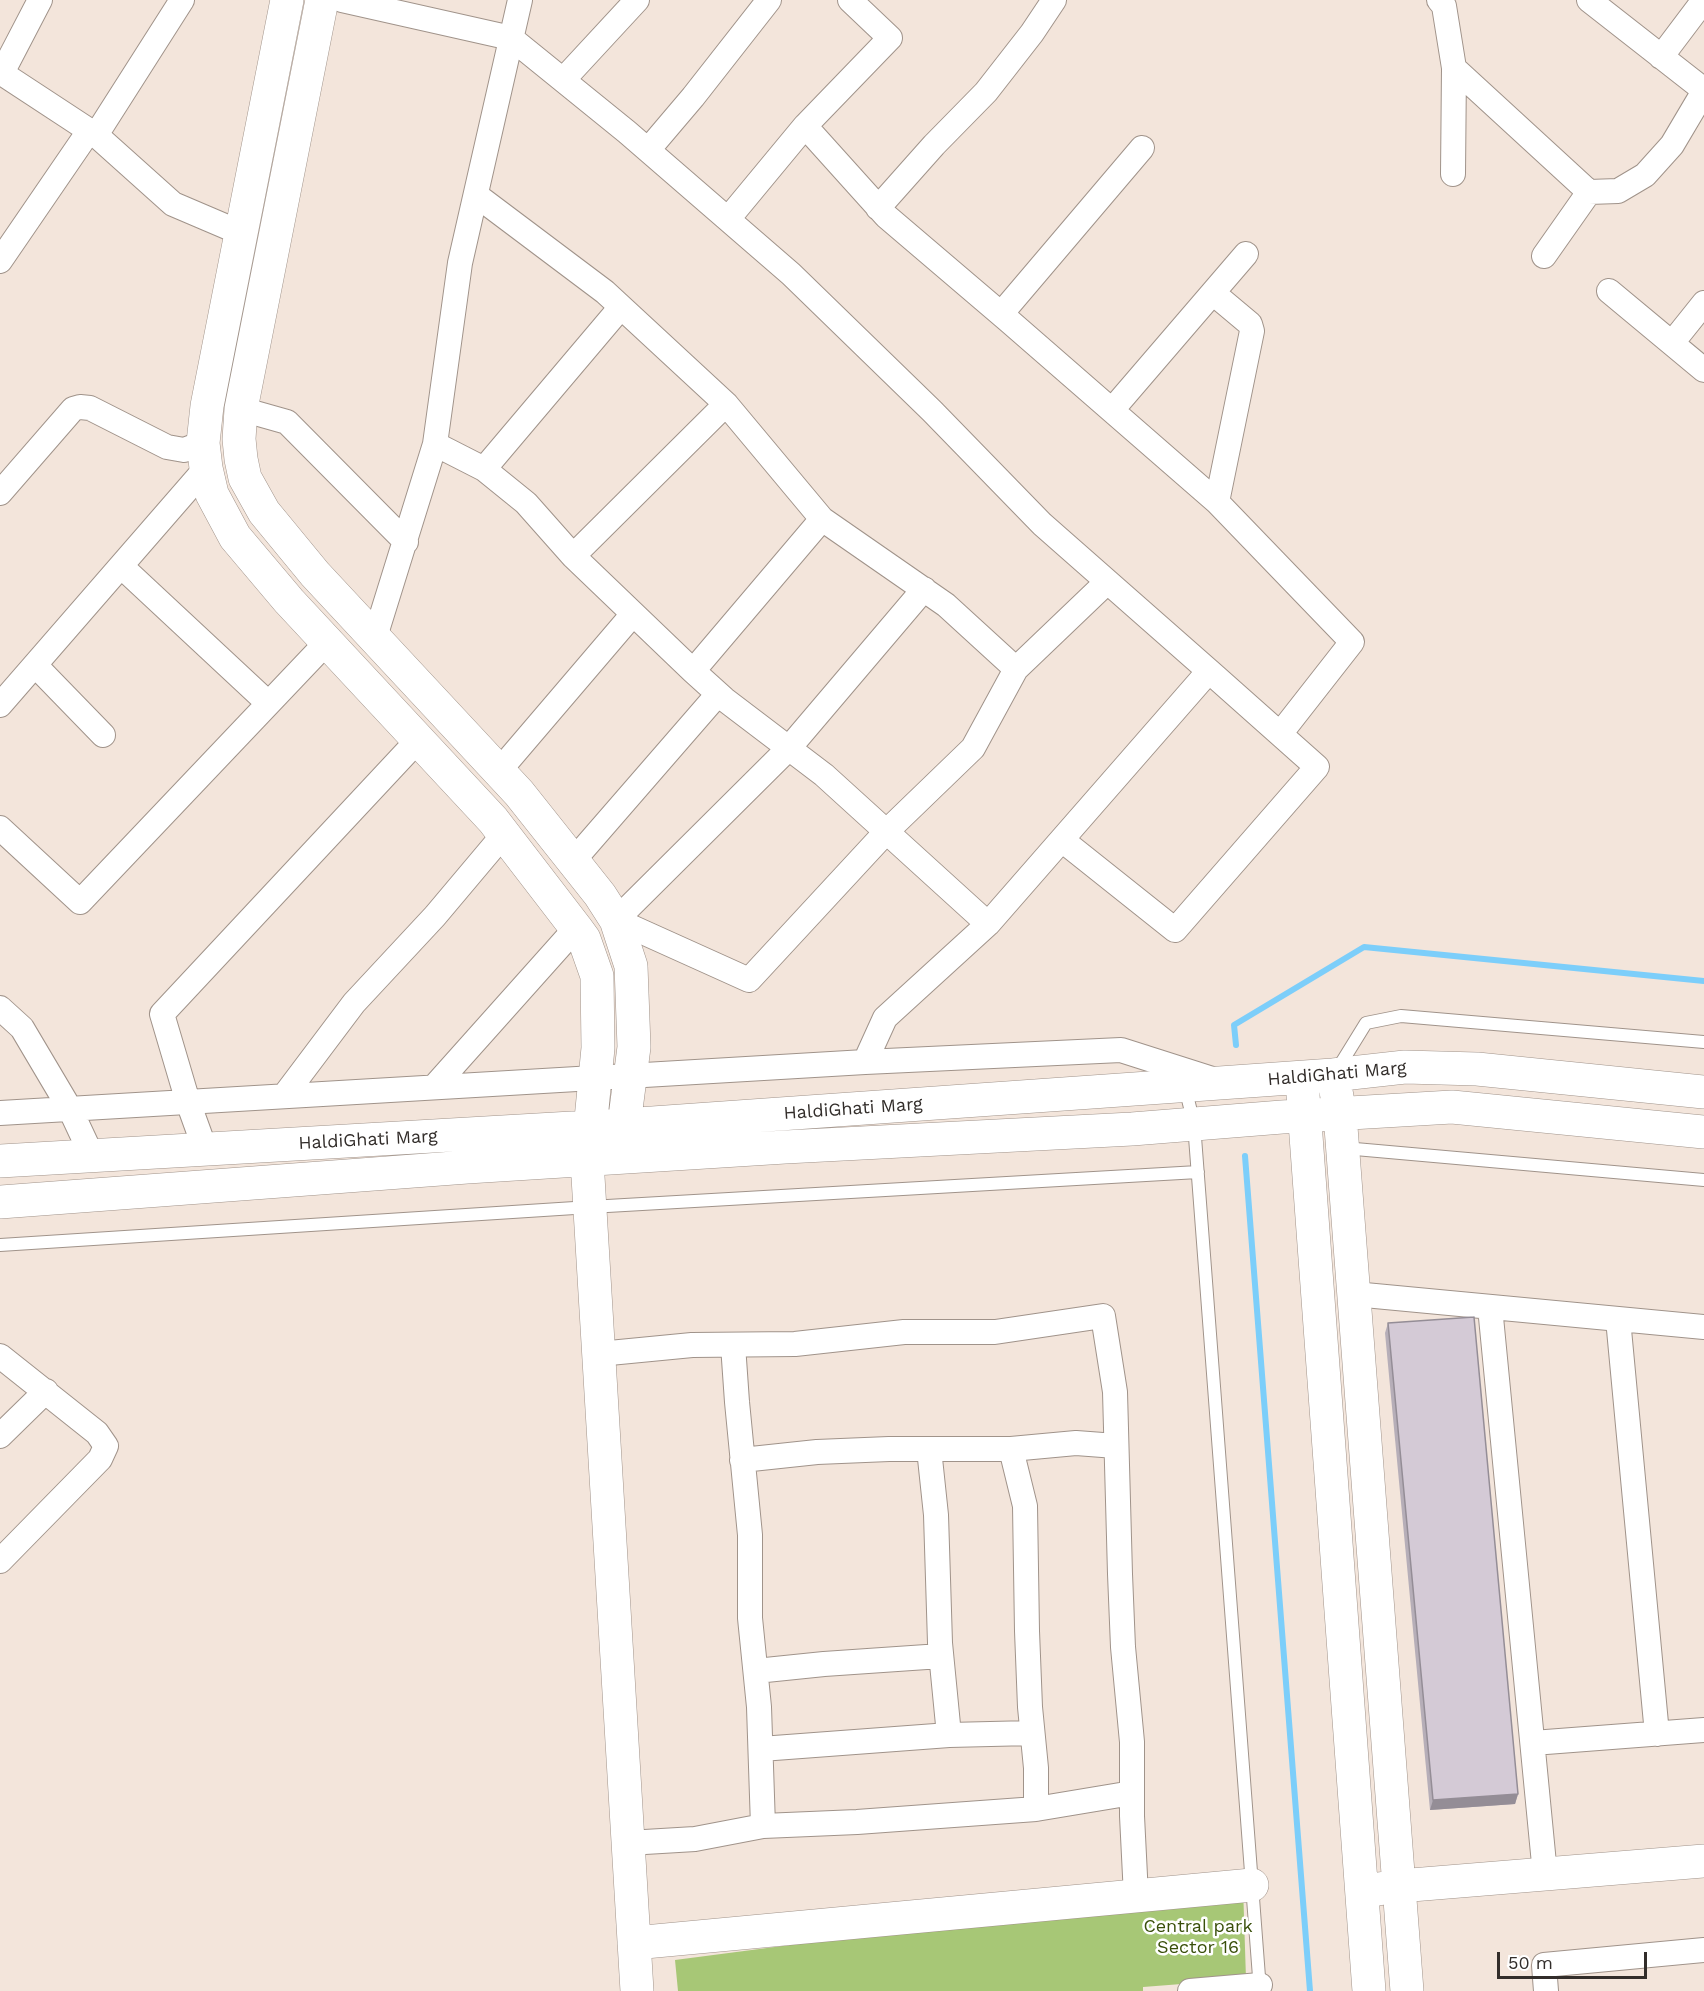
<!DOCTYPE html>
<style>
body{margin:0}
#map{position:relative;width:1704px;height:1991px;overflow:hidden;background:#f3e5db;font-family:"Work Sans",sans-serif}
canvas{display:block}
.scale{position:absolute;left:1497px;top:1952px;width:150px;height:27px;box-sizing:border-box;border:3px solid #322d2a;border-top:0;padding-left:8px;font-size:18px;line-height:21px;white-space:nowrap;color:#322d2a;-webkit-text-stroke:4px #fff;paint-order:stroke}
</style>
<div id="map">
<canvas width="1704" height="1991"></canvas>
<div class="scale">50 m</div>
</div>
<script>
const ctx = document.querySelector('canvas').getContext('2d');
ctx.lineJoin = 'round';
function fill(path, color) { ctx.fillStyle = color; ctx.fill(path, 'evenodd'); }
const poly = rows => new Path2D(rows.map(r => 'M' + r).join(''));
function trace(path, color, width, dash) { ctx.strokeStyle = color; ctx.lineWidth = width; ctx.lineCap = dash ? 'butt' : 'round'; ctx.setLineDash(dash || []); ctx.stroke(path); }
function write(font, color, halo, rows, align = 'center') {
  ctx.font = font + ' "Work Sans",sans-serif'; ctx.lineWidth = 5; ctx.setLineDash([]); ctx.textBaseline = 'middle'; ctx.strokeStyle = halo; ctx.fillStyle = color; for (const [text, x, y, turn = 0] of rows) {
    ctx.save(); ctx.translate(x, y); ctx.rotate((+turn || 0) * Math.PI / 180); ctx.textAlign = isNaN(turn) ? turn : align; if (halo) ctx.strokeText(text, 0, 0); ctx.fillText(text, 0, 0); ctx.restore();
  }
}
const green = poly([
 [1243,1886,1246,1979,1143,1987,1143,1991,678,1991,675,1960]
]);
const stream = poly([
 [1236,1045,1234,1025,1364,947,1704,981],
 [1245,1156,1310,1991]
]);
const lane = poly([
 [1337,1070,1366,1023,1401,1016,1704,1042],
 [1185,1087,1194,1124,1260,1990],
 [1344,1148,1704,1180],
 [0,1245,590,1207,1198,1172]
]);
const street = poly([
 [342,0,511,38,627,132,791,274,932,411,1042,524,1209,671,988,924,885,1018,865,1062],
 [520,0,460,263,435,444,484,469,526,503,573,556,693,671,724,699,824,775,988,924],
 [850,0,890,38,805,126,886,216,1008,320,1217,502,1352,642,1280,734],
 [1439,0,1444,6,1454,68,1589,192,1544,256],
 [1589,0,1704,90],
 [1661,57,1704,0],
 [0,72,96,135,173,204,241,233],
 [2,73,40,0],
 [563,80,637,0],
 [96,135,182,0],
 [648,150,693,97,769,0],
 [1453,174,1454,68],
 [1589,192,1618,191,1645,175,1672,145,1704,91],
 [476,195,605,292,726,404,822,519,946,605,1016,669],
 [878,208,934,145,986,92,1032,33,1054,0],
 [728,219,805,126],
 [0,261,89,131],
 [1609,291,1704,370],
 [1213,293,1250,324,1252,331,1217,502],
 [1001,314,1142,148],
 [1672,343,1704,303],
 [241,409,287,422,406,542],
 [1112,410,1246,254],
 [484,469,621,307],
 [0,493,73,409,80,407,90,408,167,447,184,450,203,443],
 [573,556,726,404],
 [121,566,268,703],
 [924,589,789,748,616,920,749,980,886,832,973,748,1016,669,1107,582],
 [375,637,435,444],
 [35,665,103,735],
 [693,671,822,519],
 [0,705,206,468],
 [499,771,633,614],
 [0,828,80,902,327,642],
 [1062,840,1175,930,1317,767,1209,671],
 [573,861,718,694],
 [0,1008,22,1028,70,1109,92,1156],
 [434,1087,576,928],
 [284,1096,354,1003,435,916,504,834],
 [0,1113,865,1062,1121,1050,1212,1079],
 [205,1149,188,1102,162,1014,418,740],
 [1354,1294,1704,1327],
 [1490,1307,1545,1874],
 [1618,1319,1657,1734],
 [733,1345,737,1402,750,1535,750,1618,759,1707,763,1826],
 [599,1354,692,1345,795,1344,904,1332,995,1332,1103,1316,1115,1392,1120,1574,1123,1647,1132,1742,1132,1816,1136,1896],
 [0,1356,97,1433,106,1446,100,1459,0,1561],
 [0,1436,46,1391],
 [929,1449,936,1515,940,1643,949,1735],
 [1011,1449,1025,1506,1027,1631,1030,1707,1036,1768,1036,1809],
 [742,1460,817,1452,889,1449,1011,1449,1076,1443,1116,1446],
 [756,1671,824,1664,941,1656],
 [1533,1743,1704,1730],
 [761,1749,949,1735,1032,1733],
 [628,1843,695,1839,763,1826,857,1822,1036,1809,1132,1793],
 [1190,1991,1260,1985],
 [1546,1991,1544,1965,1704,1950]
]);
const secondary = poly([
 [287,0,207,406,203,443,206,468,212,494,235,537,289,601,493,820,576,928,584,939,597,976,598,1048,587,1160,637,1991],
 [322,0,241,409,239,439,241,459,245,478,264,512,315,574,519,793,600,895,616,920,631,966,634,1047,624,1125,625,1146],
 [1336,1091,1340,1114,1407,1991],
 [1303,1095,1369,1991],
 [0,1161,624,1125,1333,1075,1405,1067,1477,1069,1704,1092],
 [0,1202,467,1167,785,1147,1132,1129,1282,1117,1452,1107,1704,1132],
 [1378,1889,1399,1886,1704,1861],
 [634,1943,1252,1885]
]);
const wall = poly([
 [1388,1323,1518,1794,1515,1804,1430,1810,1385,1333]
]);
const shadedWall = poly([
 [1518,1794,1515,1804,1430,1810,1433,1800]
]);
const building = poly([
 [1474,1317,1518,1794,1433,1800,1388,1323,1474,1317]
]);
const streetNames = [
 ["HaldiGhati Marg",1337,1074,-5],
 ["HaldiGhati Marg",853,1109,-4],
 ["HaldiGhati Marg",368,1140,-3]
];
const parkNames = [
 ["Central park",1198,1927],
 ["Sector 16",1198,1948]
];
fill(green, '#a7c776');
trace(stream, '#7ccefa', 6);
trace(lane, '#a0938a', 14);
trace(street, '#a0938a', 26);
trace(secondary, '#a0938a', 34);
trace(lane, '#fff', 12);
trace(street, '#fff', 24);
trace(secondary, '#fff', 33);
fill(wall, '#b6aeb8');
fill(shadedWall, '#948d96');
fill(building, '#d4cad6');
trace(building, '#948d96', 1.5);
write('18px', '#322d2a', '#fff', streetNames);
write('18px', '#394f0a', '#fff', parkNames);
</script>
